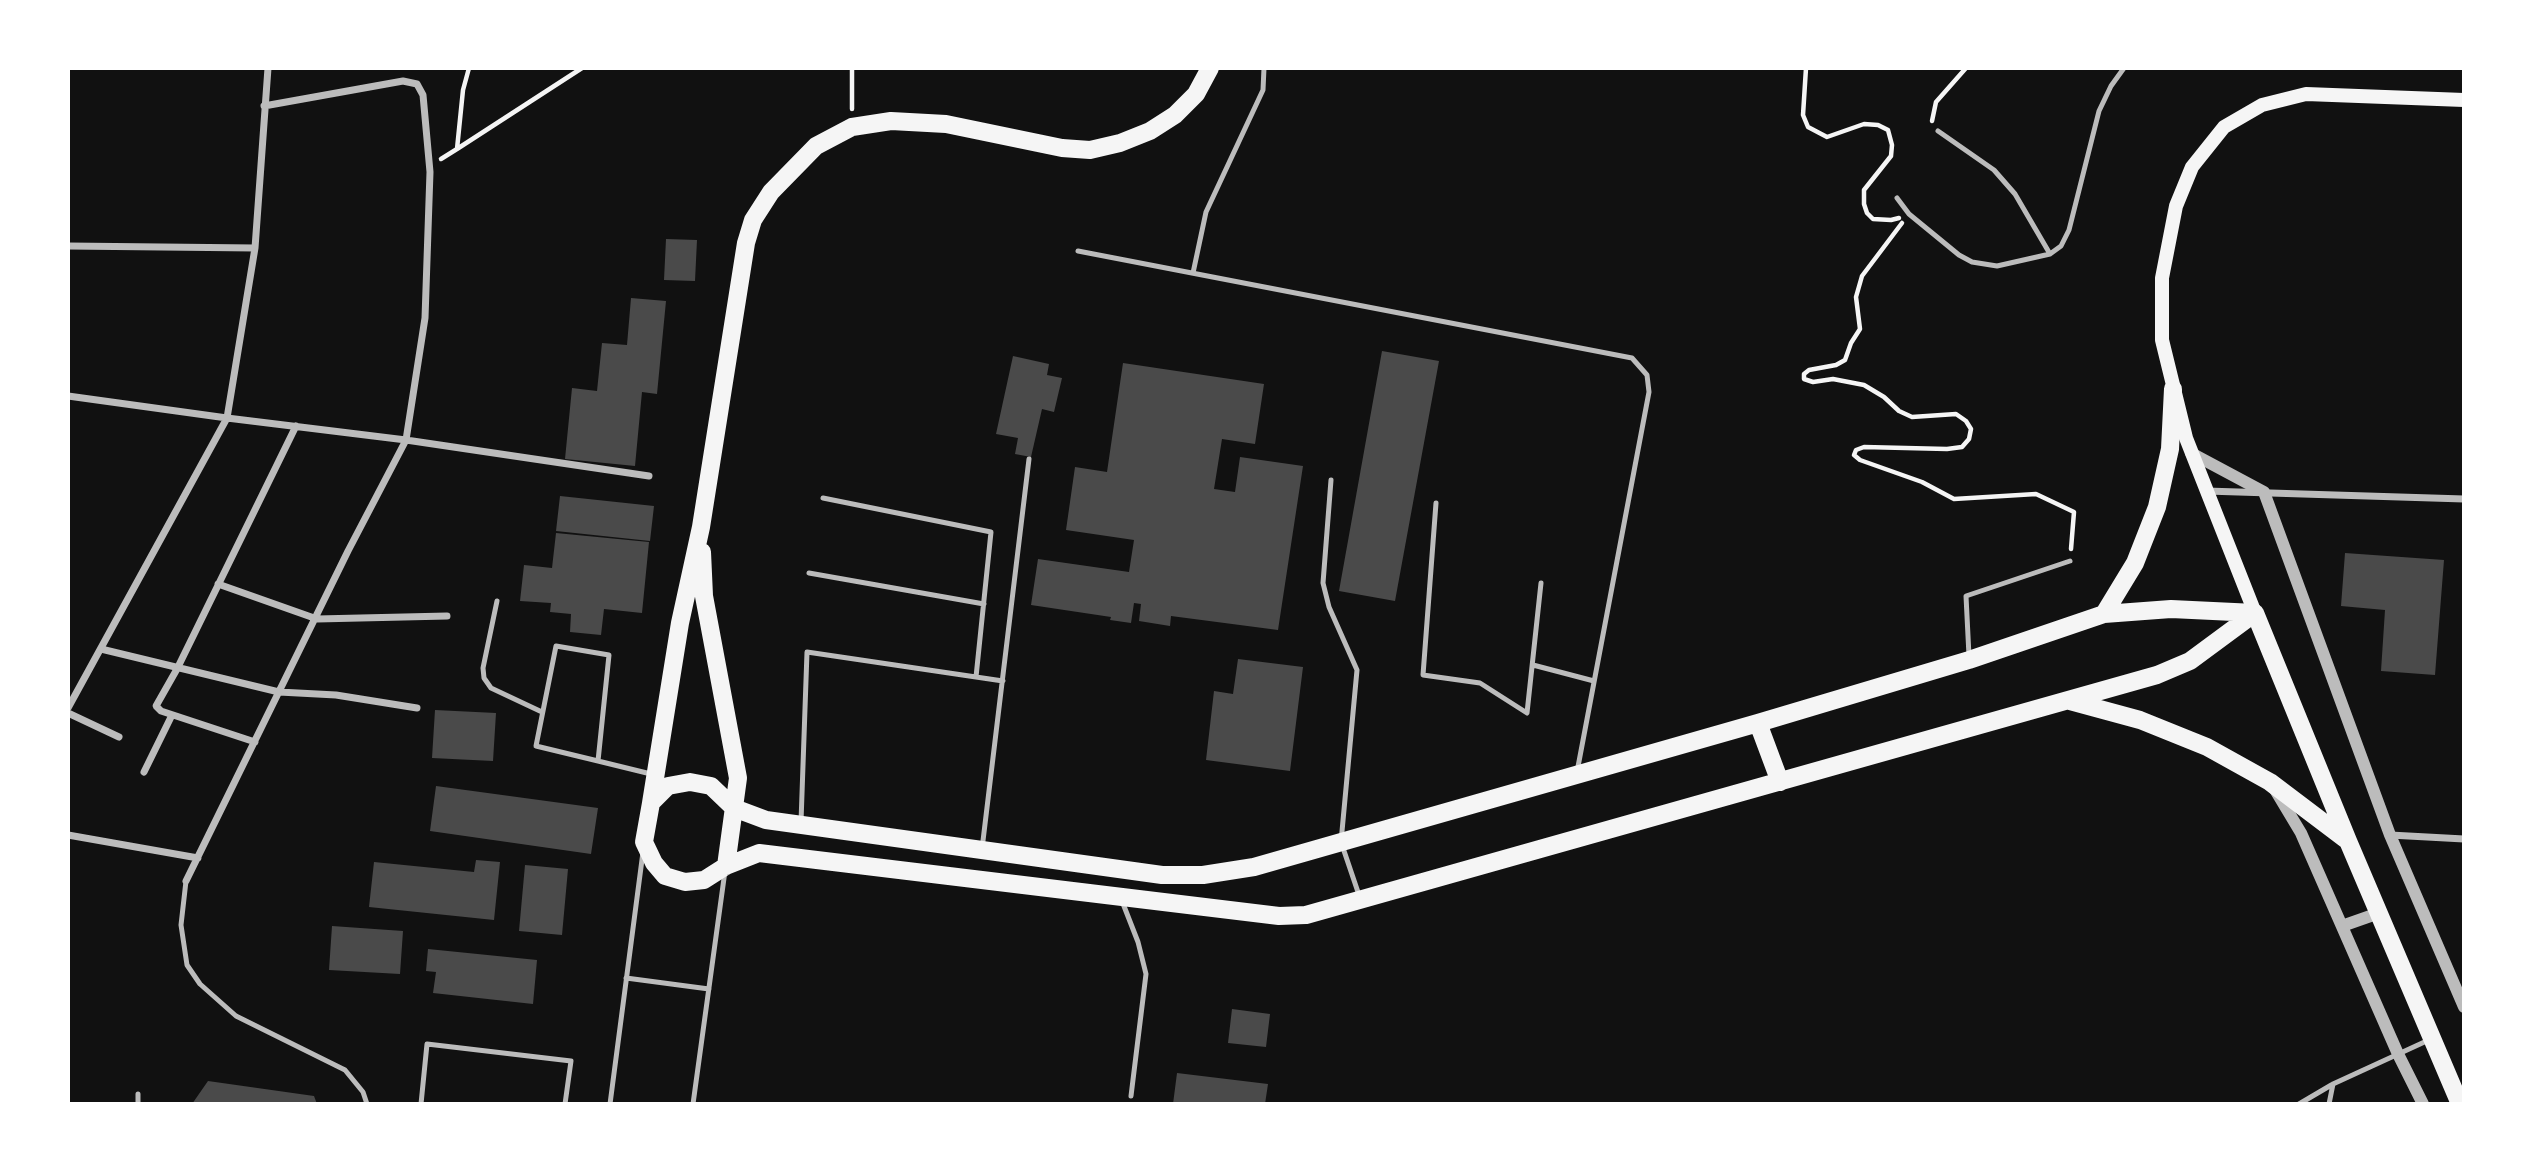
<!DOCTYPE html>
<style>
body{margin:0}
#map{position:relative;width:2532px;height:1172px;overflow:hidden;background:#111;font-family:"Titillium Web",sans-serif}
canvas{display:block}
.frame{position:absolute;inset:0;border:70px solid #fff;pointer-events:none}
</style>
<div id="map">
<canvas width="2532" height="1172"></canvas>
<div class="frame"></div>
</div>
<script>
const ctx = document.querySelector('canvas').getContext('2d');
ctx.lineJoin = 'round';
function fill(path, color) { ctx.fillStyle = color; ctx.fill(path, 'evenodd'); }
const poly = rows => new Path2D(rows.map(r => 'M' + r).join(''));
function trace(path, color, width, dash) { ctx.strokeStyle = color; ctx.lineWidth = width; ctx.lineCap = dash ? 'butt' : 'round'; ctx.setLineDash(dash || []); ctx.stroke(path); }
const building = poly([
 [666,239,697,240,695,281,664,280],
 [631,298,666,301,657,394,642,392,635,466,565,459,572,388,597,391,602,343,627,345],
 [1382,351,1439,361,1395,601,1339,591],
 [1013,356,1049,364,1047,375,1062,378,1054,412,1042,409,1031,457,1015,454,1018,438,996,434],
 [1123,363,1264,384,1255,444,1222,439,1214,489,1235,492,1240,457,1303,466,1278,630,1171,616,1170,626,1139,621,1141,604,1134,603,1131,623,1110,620,1111,617,1031,605,1038,559,1129,572,1134,540,1066,530,1075,467,1107,472],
 [560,496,654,506,650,541,556,531],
 [556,533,649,542,642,613,604,609,601,635,570,632,571,614,550,612,551,603,520,601,524,565,552,568],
 [2345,553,2444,560,2435,675,2381,671,2385,610,2341,606],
 [1238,659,1303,667,1290,771,1206,760,1214,691,1233,694],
 [435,710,496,713,493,761,432,758],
 [436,786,598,808,591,854,430,831],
 [476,860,500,862,494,920,369,907,374,862,474,872],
 [525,865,568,869,562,935,519,931],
 [332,926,403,931,400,974,329,970],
 [428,949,537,960,533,1004,433,993,436,972,426,971],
 [1232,1009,1270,1014,1266,1047,1228,1043],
 [1177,1073,1268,1084,1265,1104,1173,1104],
 [208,1081,314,1096,317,1104,192,1104]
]);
const path = poly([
 [1806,68,1803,115,1808,127,1827,137,1864,124,1878,125,1888,130,1892,145,1891,156,1864,190,1864,204,1867,213,1873,219,1891,220,1899,218],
 [852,109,852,68],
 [1932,121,1936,102,1966,68],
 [457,149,582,68],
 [441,159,457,149,463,90,469,68],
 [1902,223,1862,276,1856,297,1860,329,1851,343,1845,360,1836,365,1809,370,1804,374,1804,379,1813,382,1833,379,1864,385,1884,397,1899,411,1912,417,1956,414,1966,421,1971,429,1969,439,1962,447,1947,449,1864,447,1856,450,1854,455,1860,460,1922,482,1954,499,2036,494,2074,512,2071,549]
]);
const service = poly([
 [1938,131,1994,170,2015,194,2050,254],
 [1897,198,1909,214,1959,255,1972,262,1997,266,2050,254,2061,246,2069,230,2099,111,2111,86,2124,68],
 [1078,251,1632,358,1647,375,1649,392,1577,772],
 [1193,273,1206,212,1263,90,1264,68],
 [1331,480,1323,583,1329,607,1357,670,1341,842,1360,898],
 [823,498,991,532,976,677],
 [1436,503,1423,675,1480,683,1527,713,1541,583],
 [809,573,984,604],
 [497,601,483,668,484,678,491,688,542,712],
 [1969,656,1966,596,2070,561],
 [1533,665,1594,681],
 [598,761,609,655,556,646,536,746,598,761,651,774],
 [801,822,807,652,1003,681],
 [982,849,1029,459],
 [186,881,181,925,187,965,200,984,236,1016,345,1070,363,1092,367,1104],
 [1122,901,1138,942,1146,974,1131,1096],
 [626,978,709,989],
 [138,1104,138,1094],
 [421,1104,427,1044,571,1061,565,1104],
 [610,1104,643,852],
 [693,1104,725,871],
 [2299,1104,2333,1084,2431,1039],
 [2329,1104,2333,1084]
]);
const minor = poly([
 [68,246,255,248],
 [68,396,227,418,406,440,649,476],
 [2206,491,2464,499],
 [218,584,317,619,447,616],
 [101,649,279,692,336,695,417,708],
 [68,708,227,418,255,248,268,68],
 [68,713,119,737],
 [255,742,161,711,156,706,177,669,296,426],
 [144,772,172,715],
 [68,835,198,858],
 [2390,835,2464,839],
 [186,881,348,551,406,440,425,318,430,172,423,95,417,84,403,81,264,106]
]);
const tertiary = poly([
 [2191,453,2264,492,2390,835,2464,1007],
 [2274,788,2301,833,2398,1054,2423,1104],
 [2342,926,2379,913]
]);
const secondary = poly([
 [2255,613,2186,438,2162,340,2162,278,2176,206,2192,167,2224,127,2262,105,2306,94,2464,100]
]);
const primary = poly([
 [702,552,704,596,738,778,726,866],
 [2171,609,2255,613,2190,661,2157,675,1306,915,1279,916,759,853,726,866,704,880,685,882,665,876,654,863,644,842,651,803,668,786,690,782,711,786,734,808,766,820,1162,875,1203,875,1254,867,1758,723,1969,660,2104,614,2171,609],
 [2255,613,2348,841,2460,1104],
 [2104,614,2135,563,2157,507,2170,449,2173,389],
 [2070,701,2140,720,2207,747,2270,782,2348,841],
 [1758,723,1780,782],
 [651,803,680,623,701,527,746,243,753,220,771,192,816,146,852,127,891,121,946,124,1062,148,1090,150,1120,143,1150,131,1175,115,1196,94,1210,68]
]);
fill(building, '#4a4a4a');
trace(path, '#f5f5f5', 4.5);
trace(service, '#bcbcbc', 5);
trace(minor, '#bcbcbc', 7);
trace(tertiary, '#bcbcbc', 12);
trace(secondary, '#f5f5f5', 14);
trace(primary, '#f5f5f5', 18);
</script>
